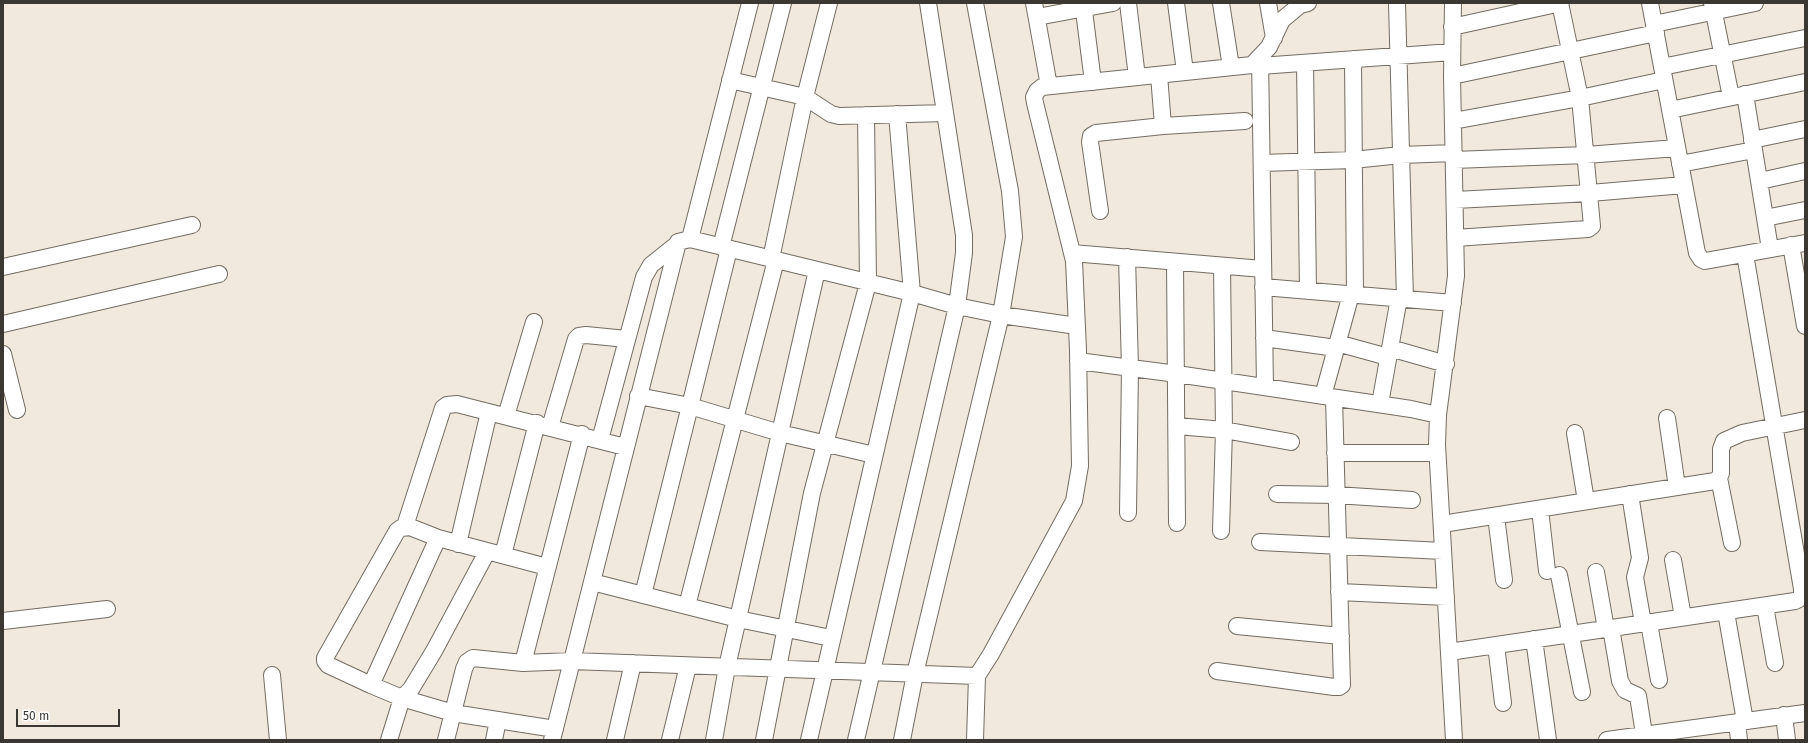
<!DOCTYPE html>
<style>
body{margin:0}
#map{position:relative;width:1808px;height:743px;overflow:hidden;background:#f1e9dd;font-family:"Fira Sans",sans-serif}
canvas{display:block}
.frame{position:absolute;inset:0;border:4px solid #3b3834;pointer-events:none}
.scale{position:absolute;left:16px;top:709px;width:104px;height:18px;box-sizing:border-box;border:2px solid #3b3834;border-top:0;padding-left:5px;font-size:12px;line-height:14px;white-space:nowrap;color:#3b3834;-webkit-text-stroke:3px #fff;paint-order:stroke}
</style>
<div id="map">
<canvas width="1808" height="743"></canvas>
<div class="frame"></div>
<div class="scale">50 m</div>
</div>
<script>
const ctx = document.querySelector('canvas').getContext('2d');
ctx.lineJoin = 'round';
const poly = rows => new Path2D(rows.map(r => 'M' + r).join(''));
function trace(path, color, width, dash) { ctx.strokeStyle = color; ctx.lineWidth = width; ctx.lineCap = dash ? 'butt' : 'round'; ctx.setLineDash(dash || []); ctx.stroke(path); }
const minor = poly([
 [1034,3,1049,86],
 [1083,3,1093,82],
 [1128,3,1137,77],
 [1176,3,1185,72],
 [1221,3,1231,67],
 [1268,3,1274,38],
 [1397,3,1405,299],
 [1453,3,1452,76,1456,276,1438,415,1437,445,1454,740],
 [1650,3,1697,253,1701,259,1705,261,1805,243],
 [1712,3,1731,97],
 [1037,17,1113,3],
 [1654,24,1755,3],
 [1452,27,1561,3],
 [1260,57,1265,387],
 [1353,59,1355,295],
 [1305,63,1308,291],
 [1260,66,1452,52],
 [1662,67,1805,38],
 [1452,76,1656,33],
 [730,80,805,97,831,114,839,116,945,113],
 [1745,94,1770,249],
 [1670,110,1805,82],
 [1453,121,1580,98,1664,80],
 [1163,126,1245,121],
 [1752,140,1805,129],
 [1454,160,1586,155,1677,148],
 [1262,163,1353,160,1401,155,1454,153],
 [1680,164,1754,150],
 [1760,181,1805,171],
 [1455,200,1590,193,1684,185],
 [1100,211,1090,142,1091,136,1096,133,1163,126,1159,75],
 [1765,218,1805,210],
 [1455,238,1588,229,1592,226,1580,98,1560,3],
 [690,239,750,3],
 [1791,245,1805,326],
 [721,247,783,3],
 [1072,253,1263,269],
 [1127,257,1130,368,1128,513],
 [771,259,805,97,829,3],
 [1175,262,1177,523],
 [3,267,192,225],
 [1263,287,1453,303],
 [3,324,219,274],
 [1264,338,1336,348],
 [1337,343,1388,357],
 [1390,348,1446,364],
 [3,354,17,410],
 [1078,361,1177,374,1411,409,1438,415],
 [638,396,690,406,780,433,874,455],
 [1323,396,1351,294],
 [1380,404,1399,298],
 [506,416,534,322],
 [1667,418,1677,487],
 [1177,426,1224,430,1291,442],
 [550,427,576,339,579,336,586,335,627,339],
 [1575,433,1586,501],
 [600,440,644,277,651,265,676,245],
 [1335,453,1428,453],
 [1719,478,1732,543],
 [1277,494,1336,495,1412,500],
 [1630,494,1640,558,1635,577,1643,623],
 [1540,509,1547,571],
 [1496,516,1504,580],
 [1442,524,1715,481,1719,478,1721,473,1721,449,1724,441,1742,433,1805,420],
 [405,526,443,408,447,405,457,404,625,447],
 [1221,531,1224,430,1222,266],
 [1260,542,1443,551],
 [458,544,489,412],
 [503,555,537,423],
 [1673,560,1683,617],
 [547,567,438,538,410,527,401,528,397,531,325,658,325,661,328,665,371,685,402,698,453,713,555,729],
 [1596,572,1606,629],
 [1559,575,1582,692],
 [592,582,738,619,831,638],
 [1339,592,1446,597],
 [643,595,729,249],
 [687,606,776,260],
 [1765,606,1775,663],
 [1726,612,1745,721],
 [3,621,107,609],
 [1649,623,1659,680],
 [1237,626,1341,636],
 [1611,628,1620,681,1625,690,1638,696,1645,740],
 [1534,639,1548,740],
 [1496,645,1503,703],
 [1449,652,1795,601,1799,599,1802,595,1802,589,1745,254],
 [523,663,582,434],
 [1217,671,1334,687,1339,687,1342,685,1334,398],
 [272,675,278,740],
 [371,685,438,538],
 [1784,715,1787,740],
 [1737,722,1739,740],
 [389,740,402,698,411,689,434,651,487,552],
 [446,740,464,669,467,662,473,658,523,663,572,661,977,676],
 [494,740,498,720],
 [552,740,678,242,690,239,912,293,957,306,1001,315,1077,326],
 [615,740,633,663],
 [670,740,688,666],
 [714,740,727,667,817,270],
 [764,740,812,493,868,283,866,115],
 [809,740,912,293,897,114],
 [856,740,957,306,964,253,964,235,928,3],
 [902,740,915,674,1001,315,1014,237,1010,191,975,3],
 [975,740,977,676,991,654,1074,501,1080,466,1078,350,1074,261,1035,103,1034,97,1037,91,1042,87,1252,65,1269,47,1282,20,1300,5,1308,3],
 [1607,740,1805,713]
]);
trace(minor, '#736c62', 18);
trace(minor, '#fff', 16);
</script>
